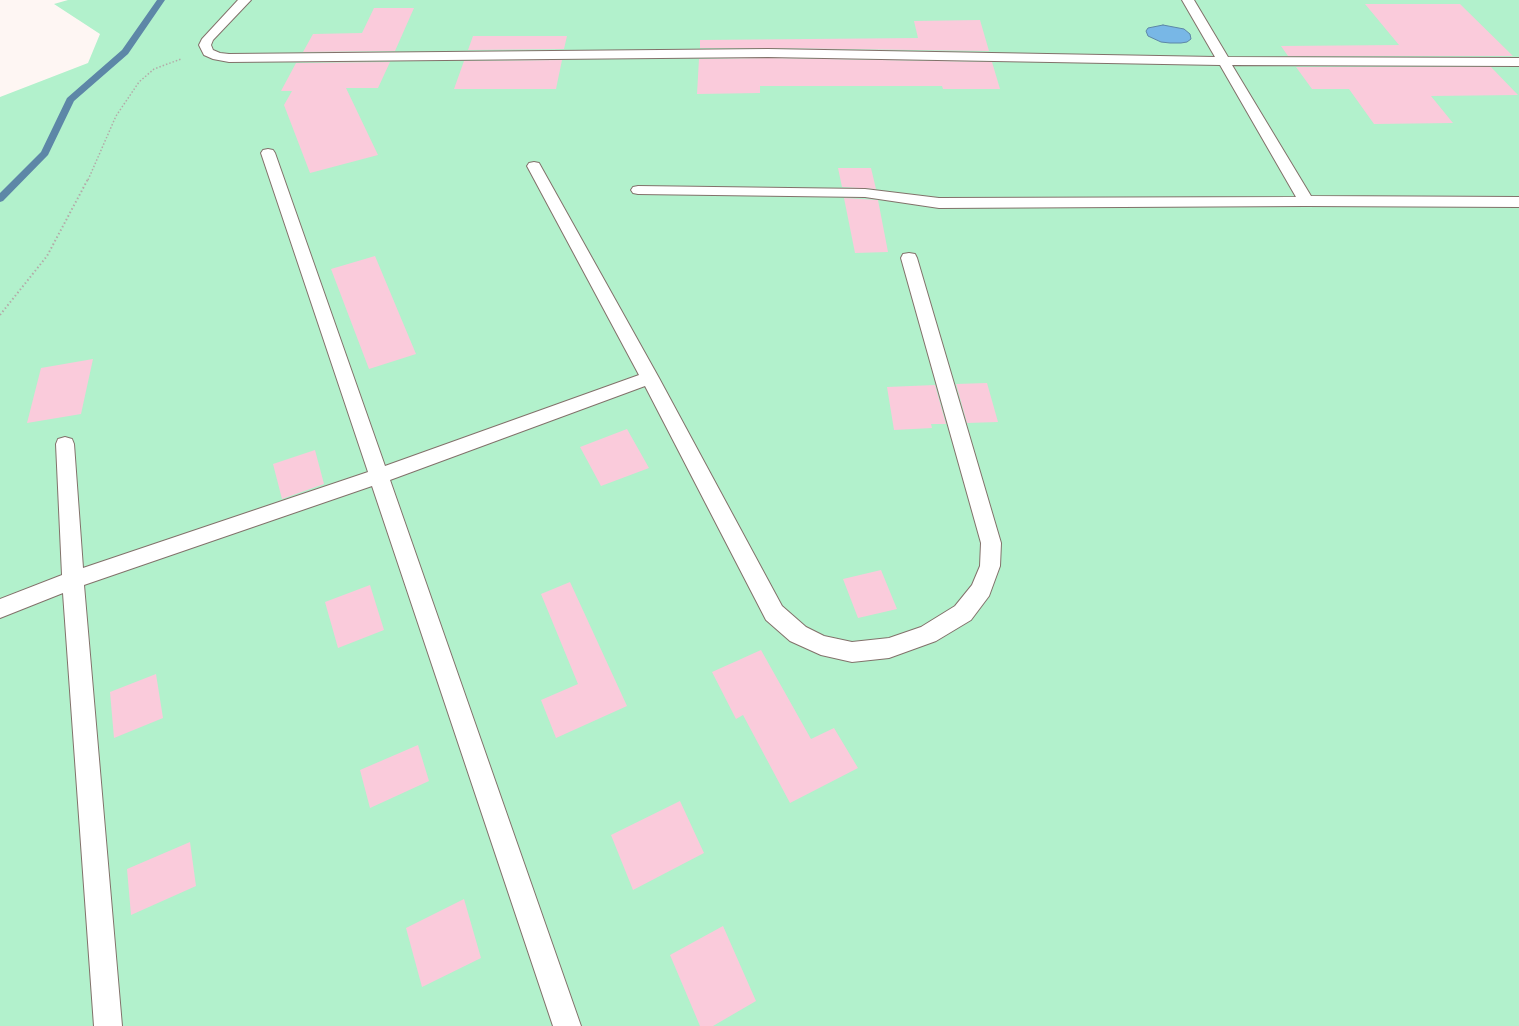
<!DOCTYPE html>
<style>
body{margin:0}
canvas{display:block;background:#fef6f3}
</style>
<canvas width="1519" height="1026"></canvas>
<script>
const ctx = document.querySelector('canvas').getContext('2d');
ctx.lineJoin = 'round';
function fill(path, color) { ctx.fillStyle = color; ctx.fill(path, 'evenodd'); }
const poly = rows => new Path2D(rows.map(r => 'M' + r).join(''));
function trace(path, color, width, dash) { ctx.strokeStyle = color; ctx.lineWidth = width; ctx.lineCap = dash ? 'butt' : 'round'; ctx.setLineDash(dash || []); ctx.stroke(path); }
const green = poly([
 [68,0,1519,0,1519,1026,0,1026,0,97,88,63,100,34,54,4]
]);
const water = poly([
 [1163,25,1184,29,1190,34,1191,39,1187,42,1181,43,1170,43,1161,42,1148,36,1146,31,1148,28,1163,25]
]);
const stream = poly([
 [157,0,165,0,128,54,74,101,48,155,3,201,0,202,0,193,41,152,67,98,122,50,157,0]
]);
const building = poly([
 [1365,4,1460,4,1513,56,1288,56,1281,46,1399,45],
 [374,8,414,8,395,51,303,52,313,34,362,33],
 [980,20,989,51,768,48,700,48,700,40,918,38,914,21],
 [473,36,567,36,564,49,468,50],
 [768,58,992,62,1000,89,943,89,942,86,760,86,760,93,697,94,699,59],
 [562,60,556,89,454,89,464,61],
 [390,62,378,88,346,88,378,155,310,173,284,105,292,91,281,91,296,63],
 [1296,67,1491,67,1518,95,1431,96,1453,123,1374,124,1349,89,1312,89],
 [838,168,871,168,876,189,842,187],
 [844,198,878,200,888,252,855,253],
 [375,256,416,354,369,369,331,269],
 [93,359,81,414,27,423,41,368],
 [987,383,998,422,967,423,956,384],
 [935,385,946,424,931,424,932,428,894,430,887,387],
 [627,429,649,468,601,486,580,447],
 [315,450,324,484,282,499,273,464],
 [881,570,897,609,858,618,843,579],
 [570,582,627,706,556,738,541,700,578,684,541,594],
 [370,585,384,630,338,648,325,602],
 [761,650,811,739,834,728,858,768,790,803,743,715,736,719,712,672],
 [156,674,163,718,114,738,110,692],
 [418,745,429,781,370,808,360,770],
 [680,801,704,853,633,890,611,835],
 [190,842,196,886,131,915,127,869],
 [464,899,481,958,422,987,406,928],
 [723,926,756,1001,713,1026,700,1026,670,955]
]);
const pathFar1 = poly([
 [88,180,116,116,139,82,154,69,181,59]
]);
const path = poly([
 [0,315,47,256,88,179]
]);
const lane = poly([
 [238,0,251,0,213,40,211,45,213,50,220,53,229,54,768,49,1215,57,1182,0,1194,0,1228,57,1519,58,1519,66,1232,65,1311,196,1519,197,1519,207,1306,206,939,208,865,197,638,194,633,193,631,190,633,187,638,186,865,189,939,198,1296,197,1220,65,768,57,229,62,213,59,204,55,199,45,202,39,238,0],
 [268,149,273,150,275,153,385,466,639,375,527,166,529,163,534,162,539,163,659,378,782,606,806,627,824,636,852,642,889,638,921,627,955,606,972,585,980,566,981,543,901,258,903,254,909,253,915,254,917,258,1001,543,1000,566,989,596,971,620,936,641,889,658,852,662,821,655,790,641,766,620,645,386,390,480,581,1026,553,1026,372,486,84,585,122,1026,94,1026,63,593,0,618,0,599,62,575,56,444,58,439,65,437,72,439,74,444,83,568,368,472,261,153,263,150,268,149]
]);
fill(green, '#b2f1cc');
fill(water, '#78b7e6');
trace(water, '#5d87a7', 1);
fill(stream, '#5d87a7');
fill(building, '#facbdb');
trace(lane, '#82716a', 2);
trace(pathFar1, '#b3aba8', 1.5, [1.5, 2]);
trace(path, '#b3aba8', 2, [1.5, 2.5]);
fill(lane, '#fff');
</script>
